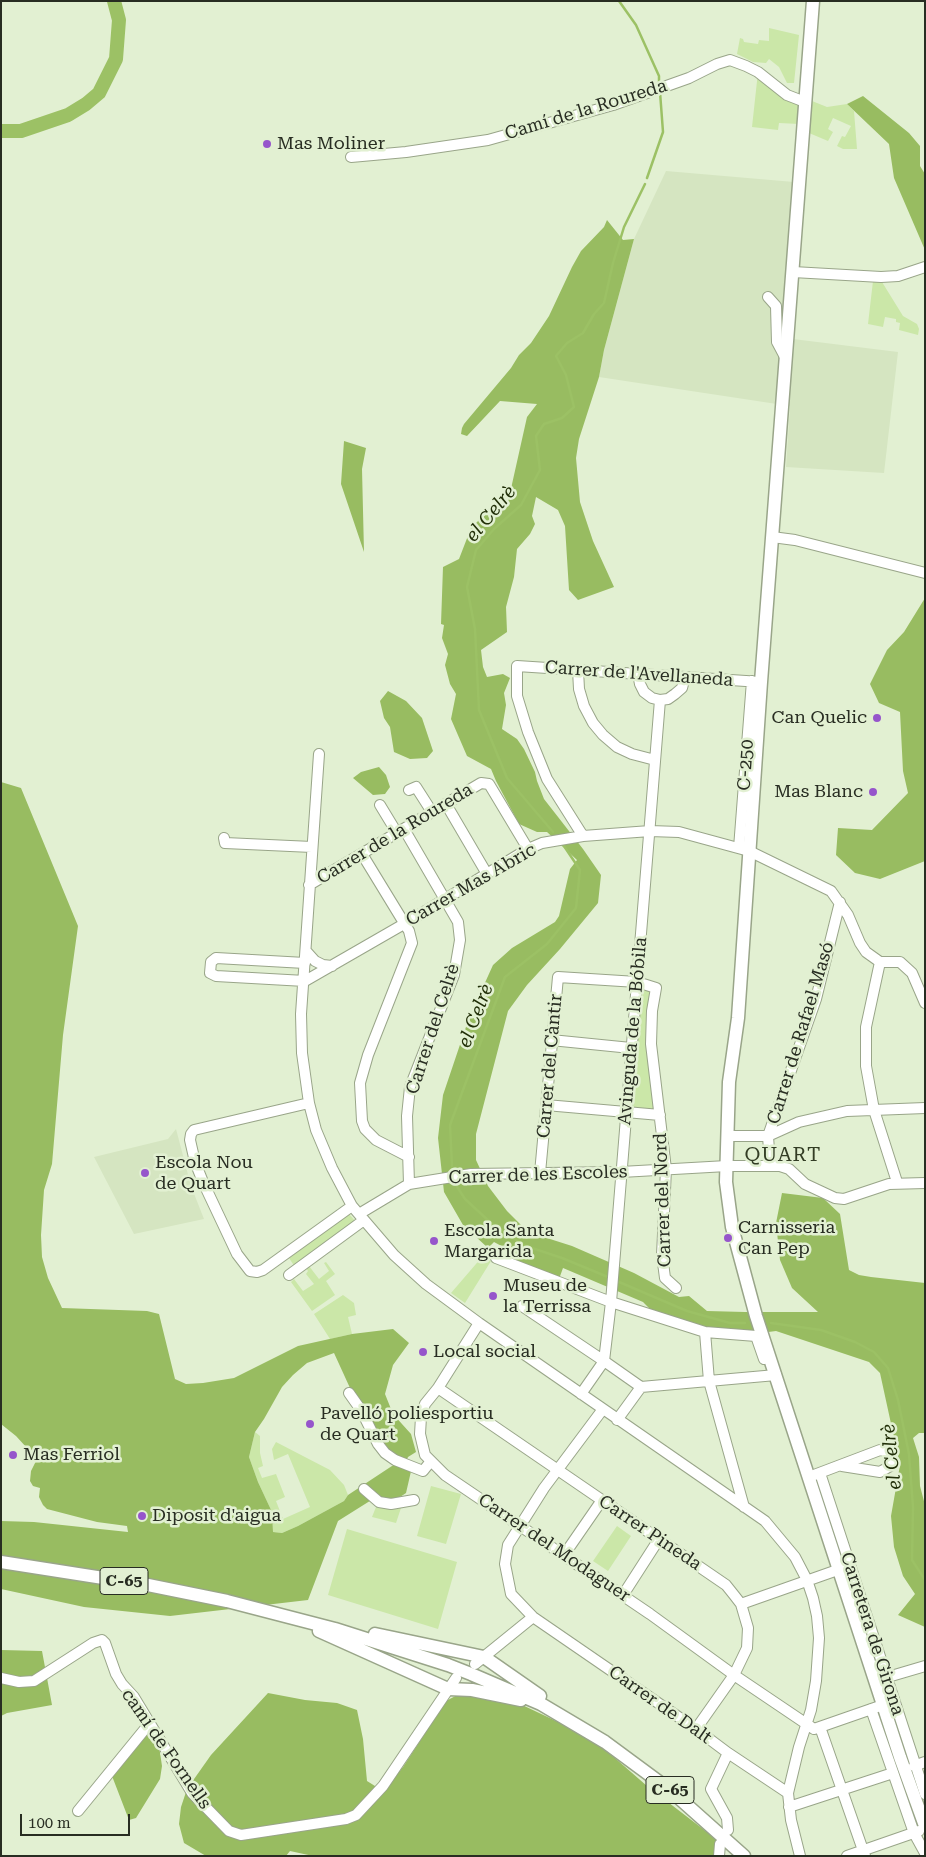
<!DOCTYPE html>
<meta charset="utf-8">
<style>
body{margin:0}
#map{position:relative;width:926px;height:1857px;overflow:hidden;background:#e2f0d2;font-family:"Roboto Serif",serif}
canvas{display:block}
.frame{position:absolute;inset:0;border:2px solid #282d22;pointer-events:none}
.scale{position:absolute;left:20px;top:1814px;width:110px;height:22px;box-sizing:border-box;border:2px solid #282d22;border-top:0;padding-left:6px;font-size:15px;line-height:18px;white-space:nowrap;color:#282d22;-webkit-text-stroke:4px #e2f0d2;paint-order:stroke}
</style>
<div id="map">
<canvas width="926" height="1857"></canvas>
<div class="frame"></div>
<div class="scale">100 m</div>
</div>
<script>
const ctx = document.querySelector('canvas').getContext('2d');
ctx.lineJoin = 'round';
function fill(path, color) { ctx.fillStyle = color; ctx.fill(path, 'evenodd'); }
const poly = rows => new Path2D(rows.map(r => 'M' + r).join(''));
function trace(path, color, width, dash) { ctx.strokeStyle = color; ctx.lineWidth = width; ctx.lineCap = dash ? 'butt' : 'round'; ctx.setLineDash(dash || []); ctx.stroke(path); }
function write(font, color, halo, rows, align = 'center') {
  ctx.font = font + ' "Roboto Serif",serif'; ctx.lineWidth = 5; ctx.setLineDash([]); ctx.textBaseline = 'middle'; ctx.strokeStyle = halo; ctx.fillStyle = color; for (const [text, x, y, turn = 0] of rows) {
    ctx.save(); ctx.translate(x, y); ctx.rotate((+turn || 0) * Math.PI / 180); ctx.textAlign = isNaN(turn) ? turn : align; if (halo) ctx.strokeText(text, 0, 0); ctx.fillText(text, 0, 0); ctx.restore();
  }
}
const built = poly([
 [666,171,794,182,793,339,898,352,884,473,786,467,790,406,599,377,604,350,634,239],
 [176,1129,191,1186,204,1219,134,1234,94,1157,168,1139]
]);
const green = poly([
 [769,28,799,35,794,83,787,83,779,67,769,59,766,63,753,62,737,54,740,38,743,39,744,42,758,44,759,40,769,41],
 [758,72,800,101,799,124,779,123,778,130,752,127],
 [812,101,827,107,847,104,854,111,857,149,843,149,837,146,842,136,845,137,851,126,833,118,828,129,833,132,828,141,809,133],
 [873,281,882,282,903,316,917,324,919,329,918,335,899,330,900,323,896,322,896,319,885,317,883,327,868,324],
 [639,987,651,991,656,1109,630,1108],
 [349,1214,356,1222,295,1267,289,1258],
 [482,1257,491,1261,465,1303,451,1293],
 [326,1262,335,1274,326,1281,335,1295,312,1311,291,1282,294,1279,303,1291,314,1284,306,1274,308,1271,306,1268,309,1266,319,1279,329,1271,324,1263],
 [343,1295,354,1303,356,1315,348,1317,352,1334,330,1339,314,1314],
 [255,1432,260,1436,260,1453,263,1466,258,1468,262,1478,276,1474,285,1497,276,1501,283,1519,310,1507,288,1454,274,1460,272,1449,276,1442,330,1470,344,1485,348,1495,344,1501,298,1526,282,1533,273,1532,272,1512,258,1482,249,1457],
 [431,1486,461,1494,446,1544,417,1536],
 [402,1505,396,1523,372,1517,376,1507],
 [617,1526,631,1536,608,1571,593,1561],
 [347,1529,457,1562,438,1629,328,1595]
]);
const forest = poly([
 [863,96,909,133,920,146,920,166,925,174,925,250,894,178,889,144,847,104],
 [607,220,623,240,634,239,604,350,599,377,579,439,576,458,580,502,593,541,614,587,578,600,569,590,565,526,558,510,536,497,532,516,535,524,530,534,517,549,514,577,506,607,507,632,481,650,483,667,487,677,503,674,510,678,504,693,506,705,502,729,517,739,524,749,535,772,537,781,544,799,583,849,601,875,598,903,560,949,527,985,508,1011,476,1134,476,1160,488,1186,507,1211,528,1232,572,1246,634,1273,679,1297,689,1296,707,1311,745,1312,818,1312,792,1288,780,1260,776,1223,782,1193,823,1198,840,1214,849,1270,859,1275,871,1277,925,1283,925,1433,919,1433,913,1438,919,1457,920,1486,925,1505,925,1627,898,1615,915,1594,903,1576,894,1547,891,1516,900,1465,880,1373,869,1362,776,1331,753,1334,709,1330,656,1315,643,1302,563,1268,559,1279,515,1261,518,1255,494,1242,488,1248,463,1225,444,1192,438,1138,443,1095,469,1018,493,965,512,948,555,922,559,916,570,869,577,860,547,832,537,832,519,824,496,781,491,769,467,756,451,719,456,694,450,684,445,665,448,654,442,638,444,625,441,624,443,567,459,559,471,528,481,518,508,502,527,417,537,404,500,401,467,436,461,434,462,428,464,424,511,368,519,355,531,343,549,316,572,267,581,251,604,227],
 [344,441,366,448,362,469,364,552,341,484],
 [925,598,925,861,880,879,855,873,836,855,838,828,872,830,908,793,903,771,900,712,879,703,870,684,887,650,904,632],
 [388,691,406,701,422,718,433,751,427,758,410,759,394,752,390,727,384,718,380,701],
 [379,767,386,775,390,787,385,794,373,795,353,778,361,772],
 [1,782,21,788,78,926,63,1035,52,1164,44,1190,41,1235,42,1257,48,1278,62,1308,147,1311,159,1314,175,1379,186,1384,203,1383,234,1378,298,1346,352,1334,393,1329,409,1343,393,1365,385,1394,393,1414,411,1434,416,1452,408,1457,405,1464,412,1467,406,1493,397,1499,373,1499,338,1521,308,1600,170,1616,84,1607,1,1589,1,1521,34,1522,128,1532,127,1526,97,1522,47,1509,43,1505,39,1497,40,1488,33,1486,30,1481,31,1471,37,1459,16,1436,1,1424],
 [334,1353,350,1388,349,1393,395,1460,398,1462,348,1495,344,1501,298,1526,282,1533,273,1532,272,1512,258,1482,249,1457,255,1432,264,1419,282,1387,293,1375,307,1363],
 [1,1650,42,1651,52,1705,7,1713,1,1716],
 [465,1691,518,1703,592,1738,647,1786,716,1839,723,1856,313,1856,290,1851,286,1856,206,1856,184,1843,179,1824,181,1807,187,1789,211,1755,268,1693,305,1700,337,1703,357,1710,363,1739,367,1781,383,1791,403,1767,446,1701],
 [145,1732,159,1746,162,1766,160,1779,136,1818,129,1820,112,1776]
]);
const stream = poly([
 [619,1,636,25,659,76,659,84],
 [647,178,663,132,660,92],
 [553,832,507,778,479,710,475,629,467,587,476,550,494,529,521,505,540,470,536,436,544,424,562,418,574,407,566,375,556,356,567,343,583,333,594,314,604,303,613,263,624,227,645,184],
 [452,1166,450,1125,505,977,547,944,576,908,580,870,564,846],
 [456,1185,465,1199,490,1222,523,1245,562,1258,608,1277],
 [619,1282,687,1311,730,1323,745,1323],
 [771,1323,821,1330,855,1342,874,1352,888,1368,898,1400,909,1454,913,1507,912,1560,925,1580]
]);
const river = poly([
 [1,131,21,131,68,115,86,104,99,93,116,59,119,20,114,1]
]);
const minor = poly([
 [351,157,406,152,488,140,613,105,689,78,717,64,730,60,746,66,758,72,787,95,805,102],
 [793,272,881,277,898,276,925,267],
 [768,297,776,306,777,342,786,359],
 [772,537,795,540,925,573],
 [578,670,579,689,584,706,593,723,603,735,617,747,632,754,655,760],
 [638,674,640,684,644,692,652,698,660,700,668,699,675,694,682,688,685,677],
 [319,754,301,1014,302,1053,309,1103,316,1130,332,1168,352,1206,394,1255,426,1284,479,1323,765,1521,795,1557,807,1580,813,1598,817,1616,819,1638,816,1681,811,1710,799,1747,788,1793,791,1820,800,1856],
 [409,790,416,787,432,812],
 [446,804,487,874],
 [380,805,397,833],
 [404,829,458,922,460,940,454,975,410,1087,407,1116,409,1184],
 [583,836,547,779,528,732,517,696,517,666,761,682],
 [224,838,225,843,312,847],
 [739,848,752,681],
 [362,854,409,931,412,943,368,1055,360,1083,362,1121,365,1129,376,1140,409,1157],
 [309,885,481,783,489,784,528,849],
 [306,951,315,961,323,965,332,966],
 [880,962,866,1027,866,1066,874,1110,897,1182],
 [305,963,216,958,211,962,210,973,216,976,305,981,404,924,528,849,542,843,583,836,650,831,679,832,749,851,831,891,848,915,860,943,866,952,880,962,900,962,912,973,925,1003],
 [551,1040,631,1048],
 [309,1103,194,1130,191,1134,190,1140,195,1162,203,1182,237,1254,250,1271,257,1272,263,1270,352,1206],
 [546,1105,660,1115],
 [727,1136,768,1136,799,1122,847,1111,925,1108],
 [770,1165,768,1136,816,999,840,902],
 [540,1173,558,977,637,982,656,988,652,1011,651,1044,666,1169,662,1255,665,1278,676,1288],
 [359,1214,409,1184,471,1174,621,1172,727,1166,780,1166,789,1169,805,1184,835,1198,844,1199,889,1184,925,1183],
 [496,1258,611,1302,705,1332,756,1336,764,1359],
 [289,1275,364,1220],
 [522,1306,604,1361,611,1302,660,700],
 [479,1323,438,1388,425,1404,421,1417,420,1434,425,1455,445,1475,650,1614,734,1675,814,1729,883,1705],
 [705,1332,709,1381,744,1507],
 [641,1387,776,1375],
 [438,1388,726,1585,734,1595,741,1604,748,1628,747,1648,734,1675,696,1729],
 [349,1393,361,1410,378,1444,385,1453,395,1460,423,1471,431,1461],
 [581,1394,604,1361,641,1387],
 [603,1409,544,1488,508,1545,505,1564,511,1594,533,1617,696,1729,728,1753,788,1793],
 [617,1420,641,1387],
 [820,1473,925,1794],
 [814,1475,880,1450,889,1452,892,1465,880,1472,842,1466],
 [364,1489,379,1502,391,1504,414,1500],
 [564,1555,602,1500],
 [623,1595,659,1539],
 [741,1604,846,1567],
 [475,1664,533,1617],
 [1,1678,19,1682,34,1681,93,1643,102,1640,105,1643,116,1674,122,1684,134,1697,192,1793,229,1831,241,1835,346,1819,356,1815,383,1786,456,1678],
 [881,1679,925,1666],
 [871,1709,914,1833,925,1853],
 [820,1727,865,1856],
 [914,1766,925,1762],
 [789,1807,893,1773],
 [78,1811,149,1724],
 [728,1830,727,1818,711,1789,728,1753],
 [719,1856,720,1844],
 [847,1856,919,1831]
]);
const major = poly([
 [813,1,761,682,738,1018,729,1082,726,1182,732,1227,756,1316,900,1757,925,1826],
 [1,1562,148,1585,227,1601,335,1629,448,1665,471,1674,541,1704,605,1742,670,1790,744,1856],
 [319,1631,448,1689,472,1690,521,1700],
 [375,1634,484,1657,540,1696]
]);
const markers = [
 [267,144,5,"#9655cb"],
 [877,718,5,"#9655cb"],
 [873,792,5,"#9655cb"],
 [145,1173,5,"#9655cb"],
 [728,1238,5,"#9655cb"],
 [434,1241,5,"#9655cb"],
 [493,1296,5,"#9655cb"],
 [423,1352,5,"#9655cb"],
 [310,1424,5,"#9655cb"],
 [13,1455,5,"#9655cb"],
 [142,1516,5,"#9655cb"]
];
const shields = [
 [124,1581,48],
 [670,1790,48]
];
const shieldNames = [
 ["C-65",124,1581],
 ["C-65",670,1790]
];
const streetNames = [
 ["Camí de la Roureda",586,110,-17],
 ["Carrer de l'Avellaneda",639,674,4],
 ["C-250",746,765,-86],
 ["Carrer de la Roureda",395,834,-31],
 ["Carrer Mas Abric",471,885,-30],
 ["Carrer del Celrè",433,1029,-72],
 ["Avinguda de la Bóbila",633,1031,-85],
 ["Carrer de Rafael Masó",801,1033,-73],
 ["Carrer del Càntir",550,1066,-85],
 ["Carrer de les Escoles",538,1175,-2],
 ["Carrer del Nord",663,1200,-92],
 ["Carrer Pineda",650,1533,34],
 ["Carrer del Modaguer",554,1548,34],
 ["Carretera de Girona",872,1634,72],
 ["Carrer de Dalt",660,1705,35],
 ["camí de Fornells",166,1749,55]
];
const poiNames = [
 ["Mas Moliner",277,144],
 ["Can Quelic",867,718,"right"],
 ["Mas Blanc",863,792,"right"],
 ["Escola Nou",155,1163],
 ["de Quart",155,1184],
 ["Carnisseria",738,1228],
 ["Can Pep",738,1249],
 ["Escola Santa",444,1231],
 ["Margarida",444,1252],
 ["Museu de",503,1286],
 ["la Terrissa",503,1307],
 ["Local social",433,1352],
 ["Pavelló poliesportiu",320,1414],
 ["de Quart",320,1435],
 ["Mas Ferriol",23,1455],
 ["Diposit d'aigua",152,1516]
];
const waterNames = [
 ["el Celrè",491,514,-50],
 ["el Celrè",476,1016,-69],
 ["el Celrè",892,1457,-96]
];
const quarterNames = [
 ["QUART",783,1155]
];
fill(built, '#d5e5c1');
fill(green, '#cbe7a8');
fill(forest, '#98bc61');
trace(stream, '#9cc165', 2.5);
trace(river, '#9cc165', 14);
trace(minor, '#99a589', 12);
trace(major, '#99a589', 15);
trace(minor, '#fff', 10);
trace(major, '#fff', 12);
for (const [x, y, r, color] of markers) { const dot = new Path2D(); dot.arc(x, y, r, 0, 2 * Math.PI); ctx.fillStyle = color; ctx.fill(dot); trace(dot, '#e2f0d2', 2); }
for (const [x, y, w] of shields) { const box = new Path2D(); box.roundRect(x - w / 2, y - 13.5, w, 27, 4); ctx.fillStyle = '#e2f0d2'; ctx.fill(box); trace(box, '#282d22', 1); }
write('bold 16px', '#282d22', null, shieldNames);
write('18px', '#282d22', '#e2f0d2', streetNames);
write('18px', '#282d22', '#e2f0d2', poiNames, 'left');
write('italic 19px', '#212f08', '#e2f0d2', waterNames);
ctx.letterSpacing = '1px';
write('20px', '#333d25', '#e2f0d2', quarterNames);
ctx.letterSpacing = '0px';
</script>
